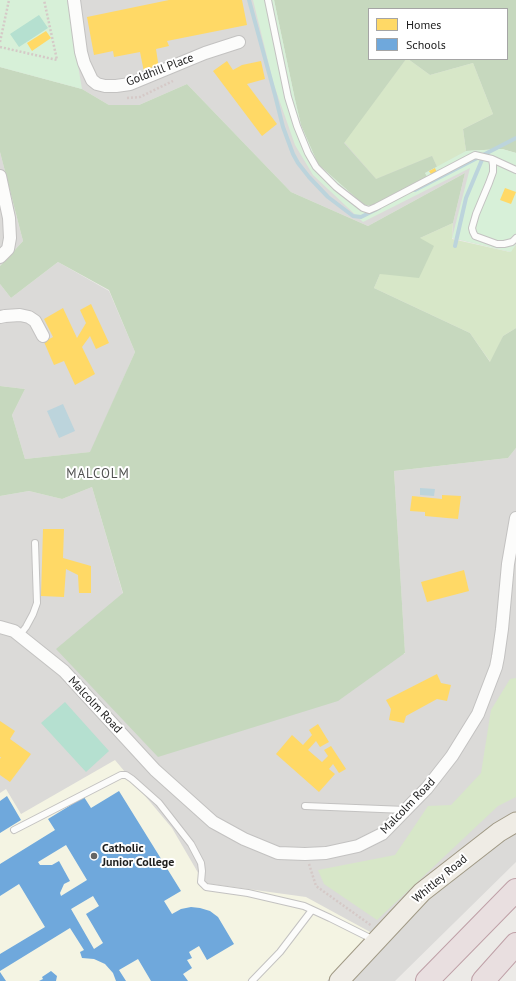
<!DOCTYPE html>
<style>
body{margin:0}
#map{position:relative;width:516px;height:981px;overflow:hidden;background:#eceae7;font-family:"PT Sans",sans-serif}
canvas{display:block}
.legend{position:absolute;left:368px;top:8px;width:140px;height:52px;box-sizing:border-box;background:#fff;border:1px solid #a5a5a5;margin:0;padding:5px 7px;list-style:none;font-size:12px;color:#1e1e1e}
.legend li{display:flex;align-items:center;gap:8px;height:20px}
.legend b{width:20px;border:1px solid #a5a5a5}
</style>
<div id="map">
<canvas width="516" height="981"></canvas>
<ul class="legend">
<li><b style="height:11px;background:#ffd966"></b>Homes</li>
<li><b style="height:11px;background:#6fa8dc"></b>Schools</li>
</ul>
</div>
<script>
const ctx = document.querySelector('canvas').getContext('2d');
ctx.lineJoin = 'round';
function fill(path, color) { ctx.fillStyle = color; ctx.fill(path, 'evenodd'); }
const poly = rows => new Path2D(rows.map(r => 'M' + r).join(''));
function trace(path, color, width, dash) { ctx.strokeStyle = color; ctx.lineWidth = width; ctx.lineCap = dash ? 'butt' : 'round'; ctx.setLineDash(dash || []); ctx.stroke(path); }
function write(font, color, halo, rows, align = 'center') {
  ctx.font = font + ' "PT Sans",sans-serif'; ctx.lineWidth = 4; ctx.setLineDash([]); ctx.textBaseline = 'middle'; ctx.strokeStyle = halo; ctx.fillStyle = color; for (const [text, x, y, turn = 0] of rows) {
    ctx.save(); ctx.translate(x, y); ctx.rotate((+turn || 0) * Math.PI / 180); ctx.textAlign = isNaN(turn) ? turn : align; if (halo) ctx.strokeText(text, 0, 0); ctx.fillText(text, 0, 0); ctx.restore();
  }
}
const residential = poly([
 [0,0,274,0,294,95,408,59,466,151,516,153,516,245,511,252,452,238,453,223,465,173,368,226,291,192,187,84,139,105,109,105,82,89,0,67],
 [0,152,23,241,0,266],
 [58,262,109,291,135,352,91,452,25,459,12,415,25,389,0,386,0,284,11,298],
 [516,448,516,862,395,981,0,981,0,496,29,491,62,499,92,487,123,594,405,654,394,471,508,458]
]);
const education = poly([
 [115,760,172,828,204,883,306,897,372,933,327,981,0,981,0,793,6,789,21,814]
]);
const grass = poly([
 [406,59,408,59,430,75,473,63,493,114,463,129,466,151,437,167,432,156,376,179,344,142],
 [453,223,452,239,510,252,516,245,516,328,503,336,491,363,470,333,374,288,380,274,420,238],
 [516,678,516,797,498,806,377,920,324,884,318,870,395,855,428,806,451,805,481,773,491,710,510,679]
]);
const forest = poly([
 [274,0,516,0,516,153,502,149,466,151,463,129,493,114,473,63,430,75,408,59,507,59,507,9,369,9,369,59,406,59,344,143,376,179,432,156,437,167,425,173,428,177,374,206,364,205,318,164,301,125,294,95],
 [0,67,82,89,109,105,139,105,187,84,291,192,368,226,465,173,453,223,420,238,434,246,419,278,380,274,374,288,470,333,490,362,503,336,516,328,516,448,508,458,394,471,405,653,338,701,158,757,56,649,123,593,92,487,62,499,29,491,0,496,0,386,25,389,12,415,25,459,90,452,135,352,109,290,58,262,11,298,0,284,0,266,23,241,0,152]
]);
const park = poly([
 [0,0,67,0,82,89,0,67],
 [253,0,274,0,294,95,301,125,318,164,364,205,374,206,427,177,425,173,466,151,502,149,516,153,516,244,511,252,452,238,470,168,363,222,346,206,313,175,295,145,274,85]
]);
const pitch = poly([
 [39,15,48,28,19,47,10,34],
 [65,702,109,751,86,772,41,723]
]);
const water = poly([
 [63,404,75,431,59,438,47,411],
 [420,488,435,489,434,496,420,495]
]);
const homes = poly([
 [169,0,242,0,247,25,167,41,169,46,156,49,159,69,144,72,140,52,114,57,113,51,94,55,87,17],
 [46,31,51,38,32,51,27,43],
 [227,61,233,70,242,65,261,61,265,79,247,84,277,124,262,136,213,71],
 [435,168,437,173,432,176,429,171],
 [505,188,516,192,511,204,500,200],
 [91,304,109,343,96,349,90,336,82,347,95,374,75,385,64,361,54,365,44,342,53,337,44,319,63,308,77,338,86,323,80,310],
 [442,495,461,496,458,519,425,516,425,512,410,511,412,496,442,499],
 [43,529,64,529,63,558,91,566,91,593,79,593,78,575,66,569,64,597,41,596],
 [464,570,469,591,427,602,421,582],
 [437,674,441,683,451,685,447,701,437,699,406,716,404,723,389,720,391,709,386,700],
 [0,721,15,731,10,739,31,754,10,782,0,775,0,759,1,757,0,757],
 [318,724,329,742,320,747,316,741,308,750,322,762,328,756,324,750,331,746,346,769,339,773,333,764,329,769,335,774,319,792,276,754,292,735,303,745,312,735,309,730]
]);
const schools = poly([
 [119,791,181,891,164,901,172,914,181,909,191,907,200,908,210,911,218,917,234,944,207,960,199,946,189,952,192,958,187,960,192,968,183,974,188,981,151,981,138,959,119,970,126,981,116,981,113,973,105,964,94,959,82,958,80,952,84,950,70,928,0,971,0,954,45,927,19,884,0,896,0,864,55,830,48,819,84,797,91,808],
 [66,845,87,880,61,896,60,893,64,884,70,881,59,861,52,865,40,865,38,862],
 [93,896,99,906,86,914,103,943,94,949,71,909],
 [7,796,21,820,0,833,0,801],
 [51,971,57,976,56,981,39,981,43,979,42,977],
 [0,972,6,981,0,981]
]);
const stream = poly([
 [249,0,275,95,283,127,293,154,298,163,309,177,328,197,353,216,361,217,379,208],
 [415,190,516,138],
 [455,246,466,198,484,155]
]);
const path = poly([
 [0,42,9,0],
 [0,47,57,60,44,0],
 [127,98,140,97,173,81],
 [309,864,316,886,372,926]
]);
const lane = poly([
 [268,0,288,97,297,126,308,153,316,167,336,187,363,208,369,210,376,207,475,155,492,159,516,170],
 [492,159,493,165,493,172,489,183,476,214,472,228,473,232,475,236,497,244,504,244,512,242,516,238],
 [19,636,26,627,33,614,37,603,35,543],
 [305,806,406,810],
 [14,830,121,775,126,775,132,779,159,803,191,844,201,863,202,871,201,882,206,887,248,893,304,906,330,918,374,940],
 [252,981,280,952,312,910]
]);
const street = poly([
 [74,0,81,52,84,63,92,80,97,84,105,86,116,86,130,84,205,53,239,42],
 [0,176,9,218,10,238,8,249,0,257],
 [0,317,5,316,20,315,29,317,35,321,43,336],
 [0,627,14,631,64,671,155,770,213,822,244,839,278,853,305,854,326,853,358,846,382,834,427,788,452,756,478,714,496,667,498,657,502,629,508,564,516,518]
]);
const primary = poly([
 [339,981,422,892,499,832,516,822]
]);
const highway = poly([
 [427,981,516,890],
 [483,981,516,944]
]);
const markers = [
 [94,856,4,"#666564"]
];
const streetNames = [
 ["Goldhill Place",160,70,-21],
 ["Malcolm Road",95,705,47],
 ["Malcolm Road",408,806,-46],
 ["Whitley Road",440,879,-40]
];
const poiNames = [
 ["Catholic",102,849],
 ["Junior College",102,863]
];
const neighbourhoodNames = [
 ["MALCOLM",98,474]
];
fill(residential, '#dbdad8');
fill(education, '#f4f4e3');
fill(grass, '#d7e7c8');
fill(forest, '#c6d8be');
fill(park, '#d7f0d8');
fill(pitch, '#b5e0d0');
fill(water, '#bcd4dc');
fill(homes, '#ffd966');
fill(schools, '#6fa8dc');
trace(stream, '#bcd4dc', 4);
trace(lane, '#c3c2c1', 8);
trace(street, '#c3c2c1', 14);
trace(primary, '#a09985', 21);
trace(highway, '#bfa0a7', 24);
trace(path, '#d5c9c7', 2.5, [2, 2]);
trace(lane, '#fcfcfb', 6);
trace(street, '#fcfcfb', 12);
trace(primary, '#efece5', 19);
trace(highway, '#e9dfe0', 22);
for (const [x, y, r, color] of markers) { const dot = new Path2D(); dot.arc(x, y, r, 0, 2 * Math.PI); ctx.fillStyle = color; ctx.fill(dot); trace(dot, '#fff', 1.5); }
write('12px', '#1e1e1e', '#fff', streetNames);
write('bold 12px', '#1e1e1e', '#fff', poiNames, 'left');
ctx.letterSpacing = '1px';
write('13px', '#515151', '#fff', neighbourhoodNames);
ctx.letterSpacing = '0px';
</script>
